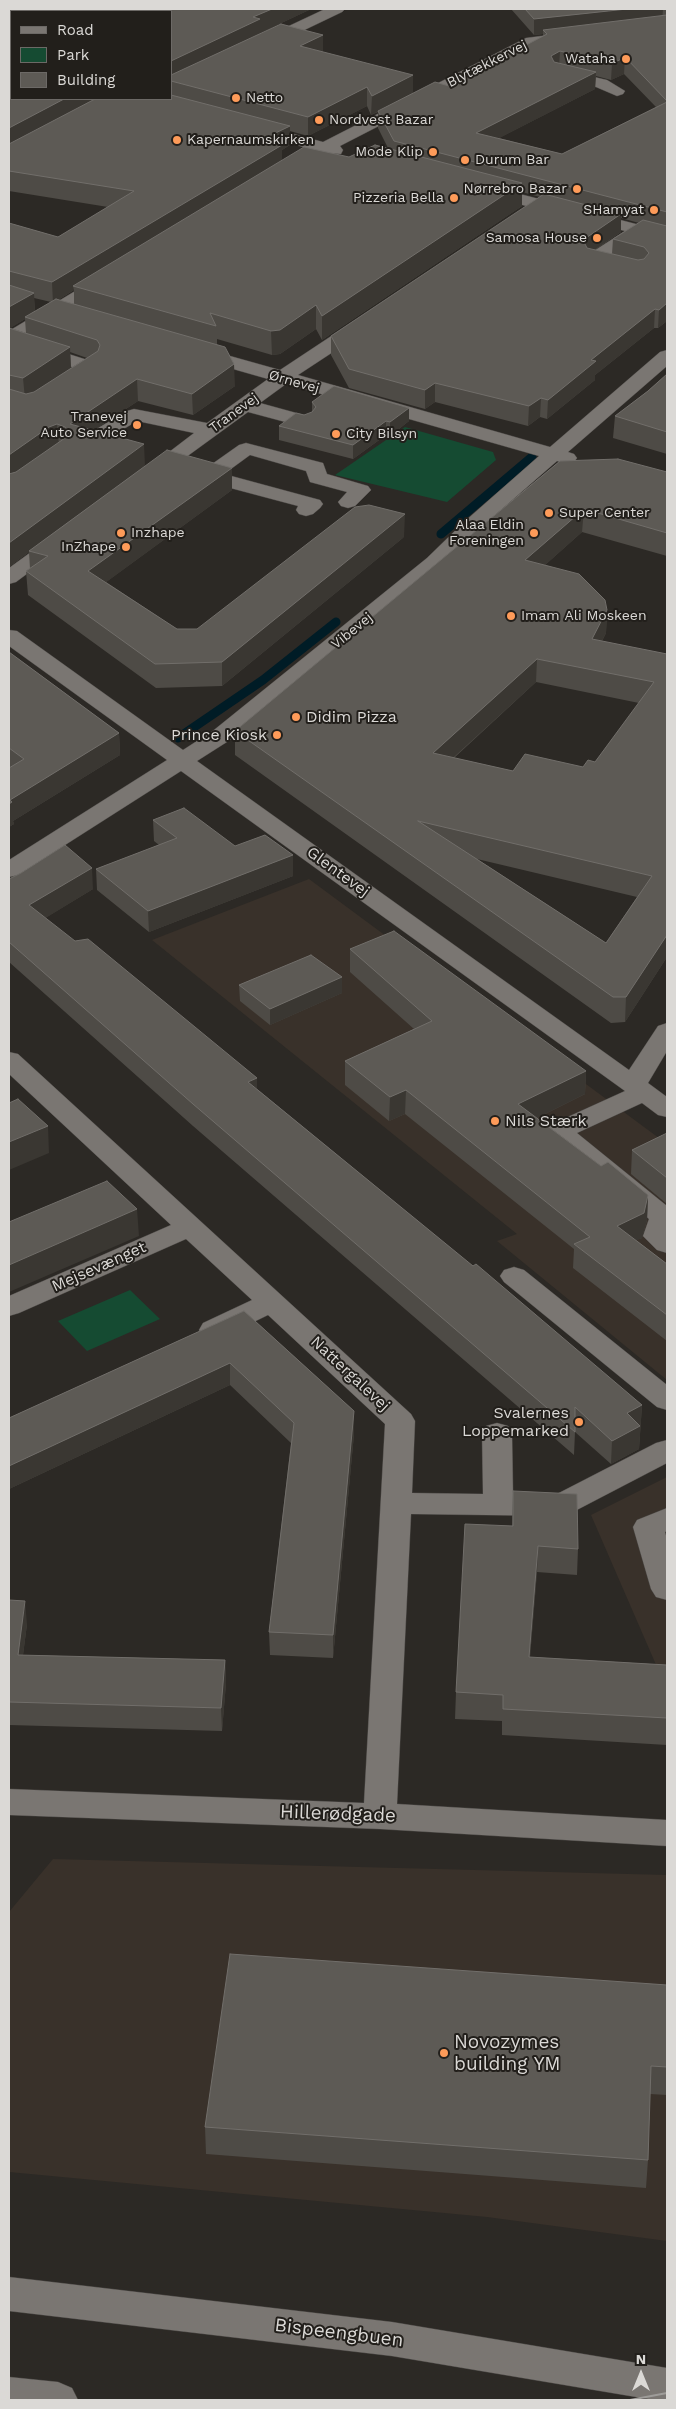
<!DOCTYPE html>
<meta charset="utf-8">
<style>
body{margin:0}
#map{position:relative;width:676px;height:2409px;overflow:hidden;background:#2c2925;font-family:"Work Sans",sans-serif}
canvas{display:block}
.frame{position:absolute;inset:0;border:10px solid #dbd9d6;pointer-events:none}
.legend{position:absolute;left:10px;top:10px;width:162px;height:90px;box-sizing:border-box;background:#221f1b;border:1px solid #6c6966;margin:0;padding:6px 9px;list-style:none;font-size:15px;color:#dbd9d6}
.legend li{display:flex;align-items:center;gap:10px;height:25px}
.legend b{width:25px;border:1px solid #6c6966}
.north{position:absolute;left:616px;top:2349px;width:50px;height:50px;-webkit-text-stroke:4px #221f1b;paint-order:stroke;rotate:0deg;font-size:14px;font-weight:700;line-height:20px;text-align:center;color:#dbd9d6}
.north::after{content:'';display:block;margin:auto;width:18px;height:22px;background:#dbd9d6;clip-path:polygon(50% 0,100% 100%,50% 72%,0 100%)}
</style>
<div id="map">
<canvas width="676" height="2409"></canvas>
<div class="frame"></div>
<ul class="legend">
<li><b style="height:6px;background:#7a7672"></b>Road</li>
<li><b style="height:14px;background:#154b32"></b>Park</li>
<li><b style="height:14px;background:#5d5a55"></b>Building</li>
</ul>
<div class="north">N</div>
</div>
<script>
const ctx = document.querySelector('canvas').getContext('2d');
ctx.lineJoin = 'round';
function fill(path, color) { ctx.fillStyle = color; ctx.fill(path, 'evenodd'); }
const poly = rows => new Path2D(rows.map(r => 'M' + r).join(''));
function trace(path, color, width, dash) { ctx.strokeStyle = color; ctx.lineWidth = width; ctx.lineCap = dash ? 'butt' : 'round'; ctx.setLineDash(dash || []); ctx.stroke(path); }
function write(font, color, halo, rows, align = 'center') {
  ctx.font = font + ' "Work Sans",sans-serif'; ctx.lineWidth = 4; ctx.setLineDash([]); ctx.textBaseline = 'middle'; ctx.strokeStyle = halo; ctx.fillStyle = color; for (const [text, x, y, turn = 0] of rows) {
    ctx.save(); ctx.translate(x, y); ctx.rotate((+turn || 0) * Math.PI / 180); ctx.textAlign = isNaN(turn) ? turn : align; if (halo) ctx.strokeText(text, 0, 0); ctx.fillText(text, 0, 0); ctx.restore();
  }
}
const built = poly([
 [309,879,667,1144,667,1380,497,1241,517,1234,152,940],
 [667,1477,667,1690,591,1515],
 [53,1859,667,1875,667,2241,487,2217,9,2172,9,1912]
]);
const green = poly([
 [405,427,493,452,496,460,447,502,335,475],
 [130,1290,160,1319,87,1351,58,1321]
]);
const stream = poly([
 [441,534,532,457],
 [178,738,263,680,336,622]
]);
const minor = poly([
 [325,9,345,9,342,12,269,47,263,49,255,44,257,41,325,9],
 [573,32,581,37,579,40,536,45,340,146,343,150,341,154,328,153,294,174,288,175,282,174,280,170,311,149,247,132,245,128,247,124,253,123,323,142,526,38,573,32],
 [560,69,607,80,625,91,623,94,617,96,596,87,554,77,552,74,554,71,560,69],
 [485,185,667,232,667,242,642,236,607,258,619,261,622,265,619,269,613,270,586,264,583,260,586,256,625,231,479,194,476,190,479,186,485,185],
 [106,275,112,276,115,280,112,284,16,343,9,345,9,331,100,276,106,275],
 [361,319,368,321,370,325,368,329,298,375,550,447,660,352,667,350,667,366,568,452,574,454,577,458,574,462,567,464,557,461,478,530,441,566,230,740,197,761,629,1070,658,1026,667,1023,667,1051,648,1083,667,1097,667,1117,658,1115,642,1103,577,1133,667,1206,667,1253,657,1250,643,1236,649,1219,550,1137,546,1131,550,1125,625,1091,181,771,18,875,9,877,9,860,167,760,9,646,9,630,17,631,183,750,214,730,427,558,464,522,539,456,286,384,260,403,311,417,314,421,311,425,304,427,248,412,156,479,149,481,142,479,139,475,194,433,137,421,107,439,100,441,93,439,90,435,93,431,127,411,134,409,207,423,268,379,191,357,189,353,191,349,198,347,280,370,354,321,361,319],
 [34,343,97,363,99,367,97,371,35,412,28,414,9,409,9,397,25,401,75,368,27,353,25,349,27,345,34,343],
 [246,443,323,463,327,474,368,486,371,490,355,506,348,508,341,506,338,502,347,492,310,482,306,471,250,455,224,474,320,500,323,504,320,508,313,514,306,516,299,514,296,510,298,506,189,477,186,473,189,469,196,467,205,469,239,445,246,443],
 [60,534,67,536,70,540,67,544,16,582,9,584,9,568,53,536,60,534],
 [9,1052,18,1054,411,1414,415,1421,412,1493,483,1494,482,1433,486,1426,497,1423,508,1426,512,1433,513,1495,555,1495,656,1443,667,1440,667,1463,571,1513,560,1516,411,1514,397,1804,667,1820,667,1846,380,1829,9,1815,9,1789,364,1803,385,1424,268,1315,223,1337,213,1339,203,1337,199,1330,203,1323,252,1300,186,1239,19,1313,9,1316,9,1296,171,1225,9,1074,9,1052],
 [514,1267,524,1270,667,1385,667,1410,657,1407,504,1282,500,1276,504,1270,514,1267],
 [667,1508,667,1531,665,1532,667,1539,667,1600,656,1597,651,1589,633,1527,637,1520,667,1508],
 [9,2277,392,2322,667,2368,667,2400,654,2400,392,2356,9,2311,9,2277],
 [9,2377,58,2382,72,2388,78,2400,9,2400,9,2377]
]);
const tram = poly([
 [630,2400,667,2393]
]);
const wall = poly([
 [9,9,309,9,309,10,260,33,260,34,323,35,323,52,413,94,449,86,543,37,543,34,534,35,511,9,667,9,667,321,658,328,654,328,595,375,595,380,547,419,540,417,528,426,435,402,425,409,349,388,331,355,331,336,540,197,522,192,522,206,322,340,316,329,280,354,272,355,217,339,217,344,235,386,193,415,138,401,94,430,145,466,232,490,106,582,177,629,197,629,404,537,222,686,156,688,28,595,26,571,30,569,29,552,9,567,9,223,58,237,108,207,9,191],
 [11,11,171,81,171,99,11,99],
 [624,74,656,107,562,154,499,138,595,89,596,76,611,80],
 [367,106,371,115,378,112,378,128,388,148,349,157,282,161,282,150,290,145,290,131,308,136],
 [621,218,639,223,613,239,612,254,595,250,621,232],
 [74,290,74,304,58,300],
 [34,298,51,302,35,312],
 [25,319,26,333,10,328],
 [70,352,87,358,71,368],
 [667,374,667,454,613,438,615,416,648,391],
 [312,402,409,408,409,421,390,436,386,435,353,459,279,440,279,426,312,413],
 [560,461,667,472,667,556,582,532,545,565,607,610,606,633,602,641,667,654,667,957,625,1022,611,1023,235,755,235,731],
 [536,682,639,703,595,762,583,767,513,771,454,758],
 [477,859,637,897,606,943],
 [9,652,119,733,120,755,13,821,14,824,9,827],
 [153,820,235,846,293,855,293,876,149,932,97,890,96,869,159,845,154,841],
 [21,873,93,889,45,918,257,1089,642,1405,639,1449,611,1464,575,1432,574,1455,193,1126,9,962,9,879],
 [350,949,586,1071,585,1094,537,1118,601,1166,648,1195,647,1220,642,1238,636,1240,667,1264,667,1341,573,1268,574,1249,405,1114,389,1121,345,1085,345,1061,414,1029,350,972],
 [342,977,342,993,270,1025,240,1001,239,985],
 [667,1133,667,1204,631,1174,632,1150],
 [244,1311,354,1411,354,1434,333,1658,270,1655,269,1632,291,1443,230,1385,9,1489,9,1418],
 [513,1491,578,1549,577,1575,537,1572,530,1657,667,1665,667,1745,502,1735,502,1721,455,1719,456,1692,512,1526],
 [9,1600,27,1624,23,1655,225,1660,226,1683,222,1731,9,1725],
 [667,1985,667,2095,650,2094,648,2160,646,2188,206,2154,205,2127]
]);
const shadedWall = poly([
 [9,9,10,9,11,24,9,26],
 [272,9,309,9,309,10,260,33,260,38,171,80,171,61,253,17],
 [627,9,663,9,662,21,543,30,543,34,534,35,534,19],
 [323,35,323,54,300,46],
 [560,51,559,67,550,73,551,56],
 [625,57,624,74,611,80,612,64],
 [596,72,595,89,476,150,476,133],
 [413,75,413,94,371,115,372,96],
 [367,87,367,106,308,136,308,117],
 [64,99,100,99,9,148,9,128],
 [290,126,290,145,282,150,282,165,73,286,74,290,53,303,52,282,261,140],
 [522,183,522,206,322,340,322,316],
 [621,214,621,232,582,258,583,240],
 [34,293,35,314,25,317,25,319,9,329,9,307],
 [667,303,667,321,658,328,659,310],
 [316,305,316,329,280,354,272,355,271,331],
 [655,309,654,328,595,375,595,380,547,419,548,400,591,360],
 [70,347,71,369,25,399,23,378],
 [234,364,235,386,193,415,192,394],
 [137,379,138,401,71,445,70,424],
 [435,383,435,402,425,409,425,390],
 [541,398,540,417,528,426,529,406],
 [409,408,409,421,390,436,390,422],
 [386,421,386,435,353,459,353,445],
 [57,424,59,446,9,478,9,455,49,427],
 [144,444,145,466,29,551,29,552,9,567,9,543],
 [232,468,232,490,90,594,88,571],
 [584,509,582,532,525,583,525,560],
 [405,514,404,537,222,686,222,662],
 [607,610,606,633,591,662,592,639],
 [537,659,536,682,432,777,433,753],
 [119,733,120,755,13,821,14,824,9,827,9,804,10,800],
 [293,855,293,876,149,932,148,911],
 [92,868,93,889,31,927,29,905],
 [667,935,667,957,625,1022,626,997],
 [342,977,342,993,270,1025,270,1009],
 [586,1071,585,1094,517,1128,518,1104],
 [257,1078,257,1100,248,1082],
 [406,1090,405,1114,389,1121,390,1097],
 [48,1126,49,1153,9,1170,9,1142],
 [648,1195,647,1220,642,1238,615,1250,617,1226],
 [137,1209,139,1236,9,1292,9,1265],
 [230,1363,230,1385,9,1489,9,1466],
 [642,1405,639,1449,611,1464,612,1441,627,1413],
 [354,1411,354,1434,333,1658,333,1635],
 [538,1546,537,1572,528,1683,529,1657],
 [25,1601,27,1624,20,1678,18,1655],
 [225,1660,226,1683,222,1731,221,1708]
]);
const building = poly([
 [10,9,272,9,253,17,260,19,171,61,171,11,11,11,11,40,9,38,9,19,11,19,10,9],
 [525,9,627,9,534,19,525,9],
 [667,15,667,101,625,57,612,64,560,51,551,56,554,62,596,72,476,133,562,154,667,102,667,212,394,141,378,111,435,82,449,86,547,34,543,30,667,15],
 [281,24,323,35,300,46,413,75,372,96,367,87,308,117,171,81,171,75,281,24],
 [11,50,11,99,64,99,9,128,9,52,11,50],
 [171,95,290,126,261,140,282,145,52,282,9,271,9,223,58,237,134,191,9,171,9,144,95,99,171,99,171,95],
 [375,145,522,183,322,316,316,305,280,330,271,331,210,313,216,326,73,286,304,147,349,157,375,145],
 [544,194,621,214,583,240,587,248,638,260,644,259,649,253,644,247,613,239,643,220,667,226,667,303,659,310,655,309,591,360,596,361,548,400,541,398,529,406,435,383,425,390,349,369,331,336,544,194],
 [9,285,34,293,9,307,9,285],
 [56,299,225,347,234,364,192,394,137,379,70,424,144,444,9,543,9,474,16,472,65,438,69,432,65,427,57,424,49,427,9,455,9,389,26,394,34,392,98,351,100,345,97,340,25,317,56,299],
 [9,328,70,347,23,378,9,375,9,328],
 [667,374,667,432,615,416,648,391,667,374],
 [334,386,409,408,390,422,386,421,353,445,279,426,296,413,304,415,312,412,316,407,312,402,334,386],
 [167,450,232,468,88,571,177,629,197,629,355,507,369,505,405,514,222,662,155,664,26,571,48,556,29,551,167,450],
 [618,459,667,472,667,533,584,509,525,560,579,574,605,600,607,610,592,639,667,654,667,935,626,997,613,997,235,731,560,461,618,459],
 [537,659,654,682,595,762,588,760,583,767,525,754,513,771,433,753,537,659],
 [418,821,652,876,606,943,418,821],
 [9,652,119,733,10,800,12,802,9,804,9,768,24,759,9,748,9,652],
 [184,808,235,846,265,835,293,855,148,911,96,869,177,838,153,820,184,808],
 [65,845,92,868,29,905,75,941,88,939,257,1078,248,1082,473,1266,476,1264,642,1405,627,1413,640,1426,612,1441,575,1407,575,1432,193,1104,9,942,9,879,21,873,65,845],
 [394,931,586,1071,518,1104,601,1166,608,1162,648,1195,644,1213,617,1226,667,1264,667,1315,574,1244,590,1237,406,1090,390,1097,345,1061,432,1021,350,949,394,931],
 [311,955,342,977,270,1009,239,985,311,955],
 [18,1099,48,1126,9,1142,9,1103,18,1099],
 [667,1133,667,1178,632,1150,667,1133],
 [107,1181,137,1209,9,1265,9,1222,107,1181],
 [244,1311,354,1411,333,1635,269,1632,294,1423,230,1363,9,1466,9,1418,244,1311],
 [513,1491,577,1494,578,1549,538,1546,529,1657,667,1665,667,1718,503,1709,503,1695,456,1692,465,1524,513,1526,513,1491],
 [9,1600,25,1601,18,1655,225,1660,221,1708,9,1702,9,1600],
 [230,1954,667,1985,667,2067,651,2066,648,2160,205,2127,230,1954]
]);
const markers = [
 [626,59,5,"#fe9b59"],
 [236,98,5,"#fe9b59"],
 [319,120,5,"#fe9b59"],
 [177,140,5,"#fe9b59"],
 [433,152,5,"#fe9b59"],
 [465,160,5,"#fe9b59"],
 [577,189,5,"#fe9b59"],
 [454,198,5,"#fe9b59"],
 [654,210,5,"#fe9b59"],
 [597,238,5,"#fe9b59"],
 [137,425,5,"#fe9b59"],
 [336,434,5,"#fe9b59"],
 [549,513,5,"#fe9b59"],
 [121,533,5,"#fe9b59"],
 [534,533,5,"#fe9b59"],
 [126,547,5,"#fe9b59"],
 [511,616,5,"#fe9b59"],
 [296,717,5,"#fe9b59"],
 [277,735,5,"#fe9b59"],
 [495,1121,5,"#fe9b59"],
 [579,1422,5,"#fe9b59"],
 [444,2053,5,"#fe9b59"]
];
const farPoinames = [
 ["Wataha",616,59],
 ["Netto",246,98,"left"],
 ["Nordvest Bazar",329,120,"left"],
 ["Kapernaumskirken",187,140,"left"],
 ["Mode Klip",423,152],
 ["Durum Bar",475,160,"left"],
 ["Nørrebro Bazar",567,189],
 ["Pizzeria Bella",444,198],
 ["SHamyat",644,210],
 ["Samosa House",587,238],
 ["Tranevej",127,417],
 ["Auto Service",127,433],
 ["City Bilsyn",346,434,"left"],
 ["Super Center",559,513,"left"],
 ["Alaa Eldin",524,525],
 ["Foreningen",524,541],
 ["Inzhape",131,533,"left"],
 ["InZhape",116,547],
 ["Imam Ali Moskeen",521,616,"left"]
];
const farStreetnames = [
 ["Blytækkervej",487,64,-27],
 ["Ørnevej",294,382,16],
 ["Tranevej",234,413,-36],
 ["Vibevej",352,631,-39]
];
const poiNames = [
 ["Didim Pizza",306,717],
 ["Prince Kiosk",267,735,"right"],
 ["Nils Stærk",505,1121],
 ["Svalernes",569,1413,"right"],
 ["Loppemarked",569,1431,"right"]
];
const streetNames = [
 ["Glentevej",338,872,36],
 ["Mejsevænget",99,1267,-24],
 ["Nattergalevej",350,1374,43]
];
const nearStreetnames = [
 ["Hillerødgade",338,1814,2],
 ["Bispeengbuen",339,2333,7]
];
const nearPoinames = [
 ["Novozymes",454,2042],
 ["building YM",454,2064]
];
fill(built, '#39312a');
fill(green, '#154b32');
trace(stream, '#001c26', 9);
trace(minor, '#484542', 1);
fill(minor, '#7a7672');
trace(tram, '#9e9c99', 2);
fill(wall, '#4e4b46');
fill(shadedWall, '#3a3732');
fill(building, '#5d5a55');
trace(building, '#716e6a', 1);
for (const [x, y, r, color] of markers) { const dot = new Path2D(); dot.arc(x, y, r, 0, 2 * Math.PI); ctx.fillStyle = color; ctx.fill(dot); trace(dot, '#221f1b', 2); }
write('14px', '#dbd9d6', '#221f1b', farPoinames, 'right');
write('14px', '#dbd9d6', '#221f1b', farStreetnames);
write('16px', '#dbd9d6', '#221f1b', poiNames, 'left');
write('16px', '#dbd9d6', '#221f1b', streetNames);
write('19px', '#dbd9d6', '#221f1b', nearStreetnames);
write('19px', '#dbd9d6', '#221f1b', nearPoinames, 'left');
</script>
